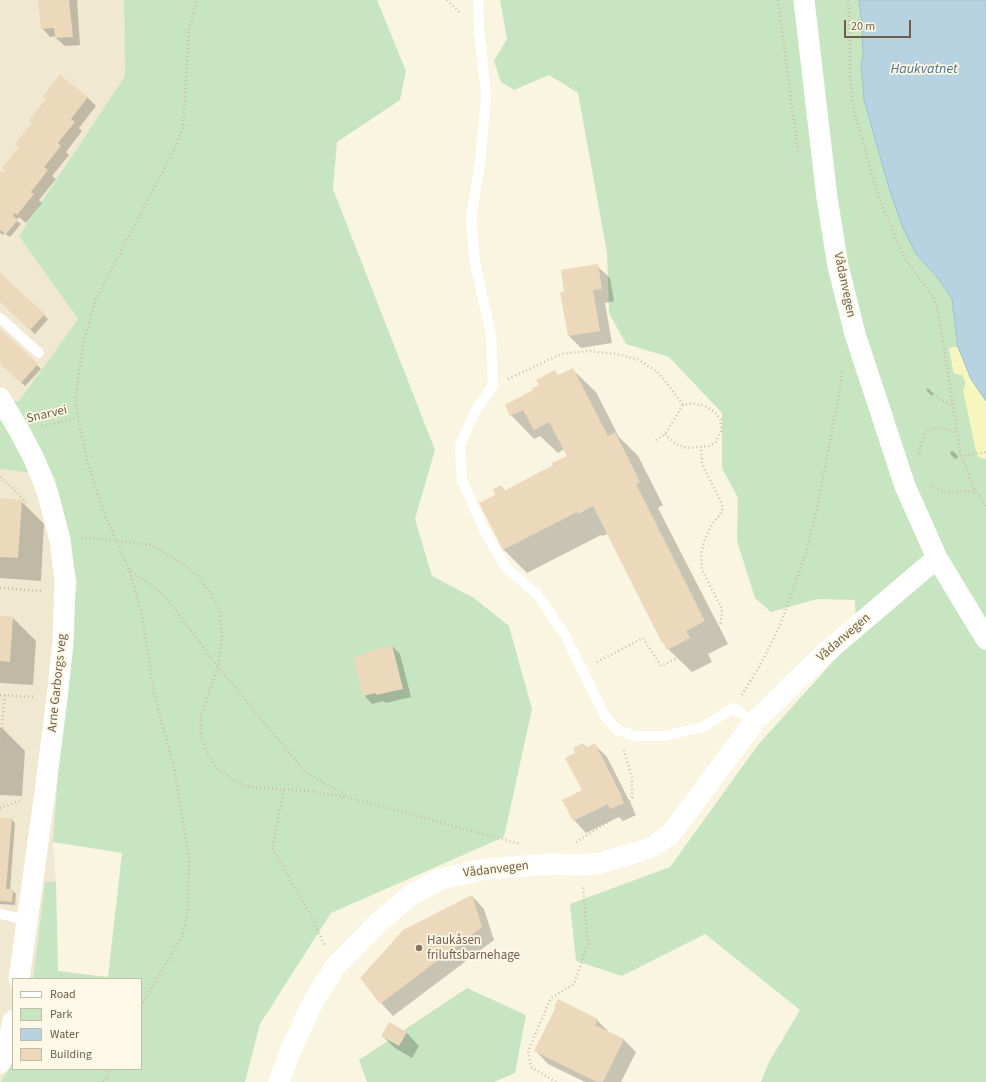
<!DOCTYPE html>
<meta charset="utf-8">
<style>
body{margin:0}
#map{position:relative;width:986px;height:1082px;overflow:hidden;background:#faf5e1;font-family:"Source Sans 3",sans-serif}
canvas{display:block}
.legend{position:absolute;left:12px;top:978px;width:130px;height:92px;box-sizing:border-box;background:#fdf9e6;border:1px solid #c4bba8;margin:0;padding:5px 7px;list-style:none;font-size:12px;color:#6e5e4a}
.legend li{display:flex;align-items:center;gap:8px;height:20px}
.legend b{width:20px;border:1px solid #c4bba8}
.scale{position:absolute;left:844px;top:20px;width:67px;height:18px;box-sizing:border-box;border:2px solid #6e5e4a;border-top:0;padding-left:5px;font-size:12px;line-height:14px;white-space:nowrap;color:#6e5e4a;-webkit-text-stroke:3px #fdf9e6;paint-order:stroke}
</style>
<div id="map">
<canvas width="986" height="1082"></canvas>
<ul class="legend">
<li><b style="height:5px;background:#fff"></b>Road</li>
<li><b style="height:11px;background:#c8e5c1"></b>Park</li>
<li><b style="height:11px;background:#b7d2e1"></b>Water</li>
<li><b style="height:11px;background:#ecd9bb"></b>Building</li>
</ul>
<div class="scale">20 m</div>
</div>
<script>
const ctx = document.querySelector('canvas').getContext('2d');
ctx.lineJoin = 'round';
function fill(path, color) { ctx.fillStyle = color; ctx.fill(path, 'evenodd'); }
const poly = rows => new Path2D(rows.map(r => 'M' + r).join(''));
function trace(path, color, width, dash) { ctx.strokeStyle = color; ctx.lineWidth = width; ctx.lineCap = dash ? 'butt' : 'round'; ctx.setLineDash(dash || []); ctx.stroke(path); }
function write(font, color, halo, rows, align = 'center') {
  ctx.font = font + ' "Source Sans 3",sans-serif'; ctx.lineWidth = 3.5; ctx.setLineDash([]); ctx.textBaseline = 'middle'; ctx.strokeStyle = halo; ctx.fillStyle = color; for (const [text, x, y, turn = 0] of rows) {
    ctx.save(); ctx.translate(x, y); ctx.rotate((+turn || 0) * Math.PI / 180); ctx.textAlign = isNaN(turn) ? turn : align; if (halo) ctx.strokeText(text, 0, 0); ctx.fillText(text, 0, 0); ctx.restore();
  }
}
const residential = poly([
 [0,0,124,0,125,76,19,236,78,319,19,401,0,402],
 [0,469,54,476,77,582,61,727,53,842,56,881,45,883,33,979,13,979,13,1061,1,1082,0,1082]
]);
const green = poly([
 [124,0,377,0,406,71,400,100,337,142,333,189,435,450,415,519,432,576,474,598,509,626,532,709,504,837,331,913,260,1024,245,1082,1,1082,13,1061,13,1069,141,1069,141,979,33,979,45,882,56,881,58,971,108,977,122,853,53,842,61,727,77,582,54,476,0,469,0,402,19,401,78,319,19,236,125,76],
 [500,0,859,0,862,27,863,56,861,65,864,101,889,188,916,254,938,278,952,299,958,347,949,348,954,373,962,375,966,383,983,459,986,459,986,1082,761,1082,769,1062,800,1010,705,934,622,976,576,961,570,904,670,867,758,745,856,636,855,600,817,599,771,612,755,598,737,541,738,498,722,468,722,413,669,357,626,344,609,313,607,253,578,93,549,75,514,90,501,82,494,61,507,39],
 [467,988,526,1015,515,1073,494,1082,367,1082,359,1060]
]);
const sand = poly([
 [958,347,971,379,986,401,986,459,983,459,977,456,963,390,966,382,962,375,954,373,949,348]
]);
const water = poly([
 [859,0,986,0,986,401,971,379,958,347,952,299,938,278,916,254,903,228,889,188,864,100,861,65,863,56,862,27,859,0]
]);
const shadow = poly([
 [39,0,77,0,80,45,65,46,56,38,56,36,50,37,42,28],
 [60,76,88,98,96,106,79,128,82,131,66,152,69,155,52,176,56,179,39,200,42,203,26,223,19,217,16,220,21,224,10,237,4,233,3,235,0,233,0,172,3,175],
 [597,266,610,278,614,301,605,303,612,343,581,348,568,335,565,292],
 [0,274,48,319,35,334,0,301],
 [0,330,41,369,25,386,0,363],
 [572,369,596,392,619,437,638,456,663,505,658,508,728,644,708,654,712,662,692,672,668,649,663,642,608,534,602,536,601,535,527,573,504,550,501,486,505,491,555,466,568,457,564,449,558,453,540,436,534,439,511,415,540,385,555,372,559,376],
 [928,388,934,394,932,396,926,390],
 [953,451,957,455,958,458,955,459,951,455,950,452],
 [0,499,21,501,44,524,41,581,0,578],
 [0,617,12,617,36,641,33,685,0,683],
 [392,646,400,654,411,697,386,703,383,701,372,704,364,695],
 [0,728,2,728,25,751,22,796,0,795],
 [583,744,587,748,595,745,607,757,634,810,633,810,636,815,623,821,619,817,586,833,574,820,583,791,576,754],
 [0,819,11,819,15,823,10,890,12,890,16,894,15,905,0,904],
 [472,896,484,909,494,940,393,1016,381,1003,362,978],
 [555,1006,597,1020,609,1032,624,1040,636,1052,621,1082,585,1082,548,1064,536,1051,557,1008],
 [389,1023,407,1033,419,1046,412,1058,395,1048,382,1036]
]);
const building = poly([
 [38,0,69,0,73,37,55,38,54,28,41,29],
 [60,75,88,97,71,119,75,122,58,143,61,146,44,167,48,170,31,192,34,194,17,215,15,213,13,216,18,220,6,234,0,230,0,171,3,173,5,171,2,168,19,147,15,144,32,123,29,120,46,99,43,96],
 [598,264,602,289,593,290,600,331,568,336,560,292,564,292,561,270],
 [0,273,45,314,30,330,0,302],
 [0,329,38,364,21,383,0,364],
 [573,368,608,436,615,432,640,482,636,484,705,621,686,631,690,638,667,650,663,642,662,643,593,506,578,514,577,512,503,550,479,503,495,495,493,489,501,485,504,491,553,465,552,463,567,456,549,422,534,430,523,410,510,416,505,405,533,390,532,388,539,385,536,380,555,370,558,375],
 [0,498,22,500,18,558,0,557],
 [0,616,13,616,10,662,0,661],
 [392,645,403,689,376,695,376,693,363,696,353,657,366,654,366,652],
 [583,743,585,748,595,743,622,797,621,797,624,803,610,809,608,804,573,821,562,800,582,790,565,758,575,753,573,748],
 [0,818,12,818,6,889,13,889,12,902,0,901],
 [472,895,482,927,380,1004,360,978,403,930],
 [558,999,598,1019,595,1025,624,1039,603,1082,597,1082,534,1051,556,1007,554,1007],
 [389,1022,407,1032,399,1046,381,1036]
]);
const path = poly([
 [447,0,461,14],
 [778,0,798,152],
 [848,0,850,37,850,77,854,111,878,194,893,232,906,260,932,295,938,310,961,456,975,491,986,506],
 [508,379,561,354,587,351,617,354,639,360,656,371,666,382,683,405],
 [930,391,938,398,953,406],
 [42,426,78,418],
 [656,440,665,434,683,405,693,403,705,406,715,412,721,420,721,431,716,442,709,446,688,448,675,444,665,434],
 [919,454,921,444,925,435,928,431,932,429,941,427,957,433],
 [961,456,986,452],
 [0,477,13,488,27,504],
 [930,486,945,492,975,491],
 [82,538,95,538,150,545,174,558,198,576,211,594,220,612,222,636,218,667,201,716,201,737,208,756,218,769,233,780,249,787,310,791,351,798,520,844],
 [129,569,165,596,218,667,306,773,348,796],
 [0,588,43,591],
 [597,662,643,638,661,666,701,646,715,633,721,622,722,609,702,570,701,555,704,541,712,524,720,515,723,508,721,502,702,464,701,447],
 [0,695,35,697],
 [742,695,763,660,781,623,806,553,820,494,838,400,842,370],
 [0,744,5,695],
 [284,790,272,848,311,916,325,946],
 [0,808,22,800],
 [576,842,614,818,625,808,632,797,632,777,623,748],
 [141,1006,182,937,188,909,189,859,175,772,154,692,141,611,129,569,103,511,87,462,75,399,84,341,96,299,175,148,183,128,189,28,197,0],
 [103,1082,106,1078,111,1069],
 [556,1082,531,1067,528,1051,551,998,574,984,588,944,583,887]
]);
const lane = poly([
 [478,0,479,31,486,96,480,163,471,218,475,263,491,334,493,386,476,410,460,445,462,480,486,534,507,569,537,594,566,637,605,716,616,729,635,736,665,736,703,727,733,708,754,722],
 [0,318,39,353],
 [0,914,28,920]
]);
const street = poly([
 [804,0,827,198,838,266,855,334,905,486,937,558,986,639],
 [0,398,20,432,33,457,41,475,48,494,60,540,65,580,63,643,57,698,45,792,19,979],
 [0,1063,6,1050,13,1021],
 [279,1082,290,1052,313,1002,335,967,377,924,411,895,441,879,485,869,550,864,581,865,601,863,653,847,671,834,754,722,823,655,937,558]
]);
const markers = [
 [419,948,4,"#8d6e63"]
];
const streetNames = [
 ["Vådanvegen",844,285,78],
 ["Snarvei",47,415,-13],
 ["Vådanvegen",844,638,-41],
 ["Arne Garborgs veg",58,683,-84],
 ["Vådanvegen",496,870,-7]
];
const educationNames = [
 ["Haukåsen",427,941],
 ["friluftsbarnehage",427,956]
];
const waterNames = [
 ["Haukvatnet",924,70]
];
fill(residential, '#f0e8d0');
fill(green, '#c8e5c1');
fill(sand, '#f7f6be');
fill(water, '#b7d2e1');
trace(water, '#9fbfd2', 1);
fill(shadow, '#0003');
fill(building, '#ecd9bb');
trace(path, '#d1bc9f', 2.5, [1, 3]);
trace(lane, '#fff', 10);
trace(street, '#fff', 21);
for (const [x, y, r, color] of markers) { const dot = new Path2D(); dot.arc(x, y, r, 0, 2 * Math.PI); ctx.fillStyle = color; ctx.fill(dot); trace(dot, '#fdf9e6', 1.5); }
write('13px', '#6e5e4a', '#fdf9e6', streetNames);
write('13px', '#785e54', '#fdf9e6', educationNames, 'left');
write('italic 14px', '#4d758c', '#fdf9e6', waterNames);
</script>
